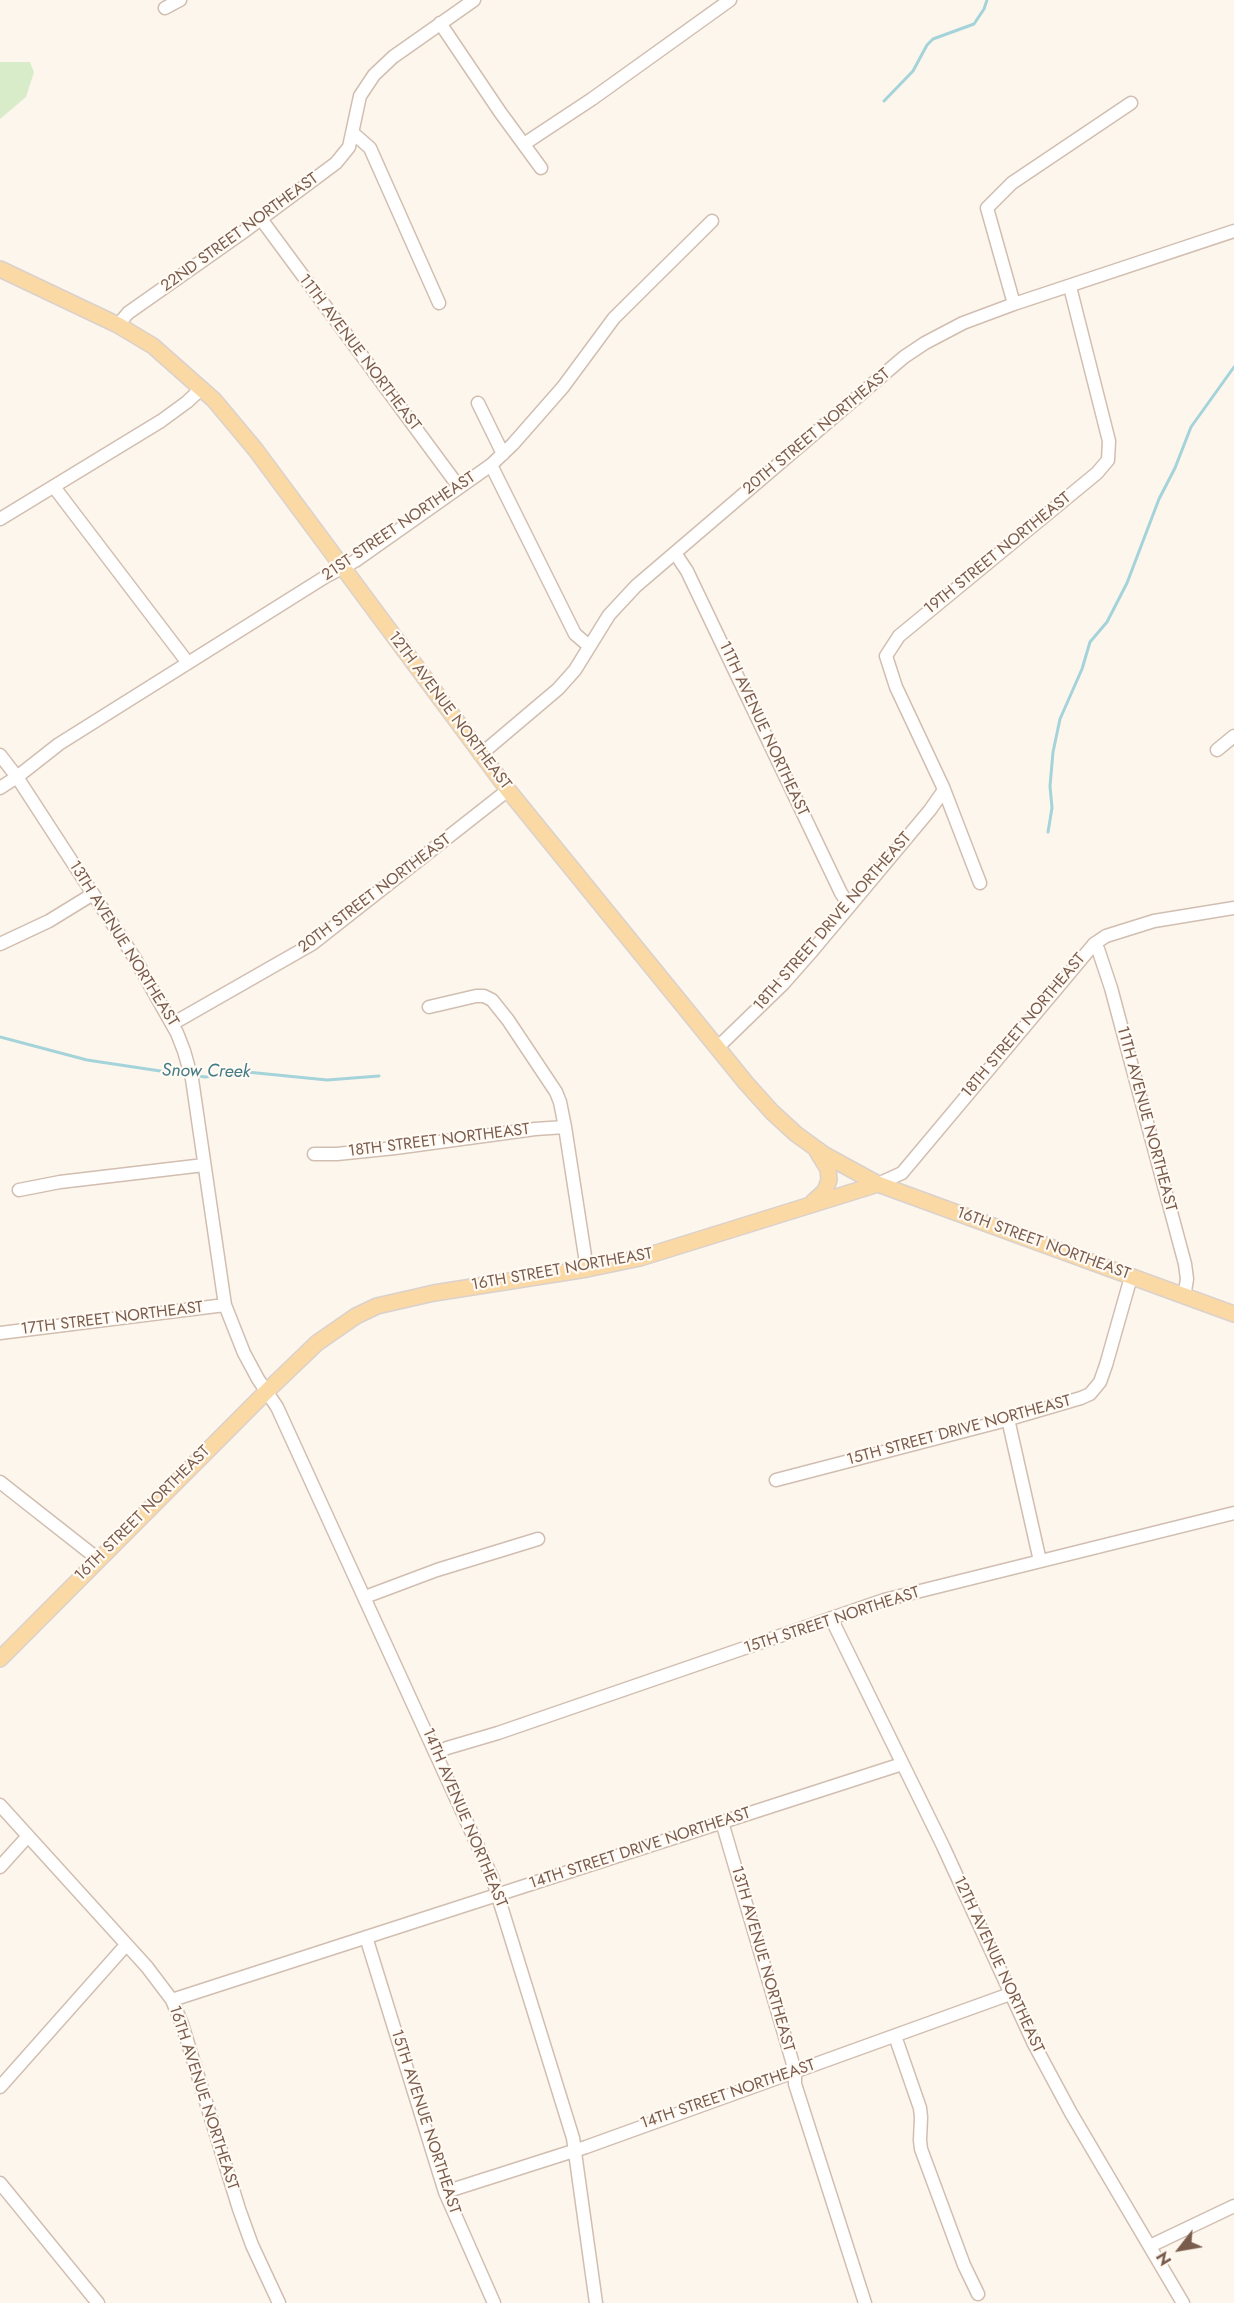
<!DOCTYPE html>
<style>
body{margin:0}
#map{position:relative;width:1234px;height:2303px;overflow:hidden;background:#fdf6ec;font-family:Jost,sans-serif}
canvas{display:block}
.north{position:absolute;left:1150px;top:2219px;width:60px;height:60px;-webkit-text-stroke:4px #fffaf3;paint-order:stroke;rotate:239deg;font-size:16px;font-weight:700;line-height:24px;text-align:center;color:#7a5c4d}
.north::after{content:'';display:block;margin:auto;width:21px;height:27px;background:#7a5c4d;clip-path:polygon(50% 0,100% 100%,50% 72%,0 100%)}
</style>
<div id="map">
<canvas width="1234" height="2303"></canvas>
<div class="north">N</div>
</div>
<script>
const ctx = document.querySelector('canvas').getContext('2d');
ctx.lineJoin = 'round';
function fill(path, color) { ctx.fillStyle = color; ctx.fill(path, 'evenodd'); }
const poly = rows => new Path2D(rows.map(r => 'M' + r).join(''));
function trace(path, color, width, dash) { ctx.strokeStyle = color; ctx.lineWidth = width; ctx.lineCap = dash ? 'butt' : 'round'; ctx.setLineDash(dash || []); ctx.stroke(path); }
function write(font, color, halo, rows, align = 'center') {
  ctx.font = font + ' Jost,sans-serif'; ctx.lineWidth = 4.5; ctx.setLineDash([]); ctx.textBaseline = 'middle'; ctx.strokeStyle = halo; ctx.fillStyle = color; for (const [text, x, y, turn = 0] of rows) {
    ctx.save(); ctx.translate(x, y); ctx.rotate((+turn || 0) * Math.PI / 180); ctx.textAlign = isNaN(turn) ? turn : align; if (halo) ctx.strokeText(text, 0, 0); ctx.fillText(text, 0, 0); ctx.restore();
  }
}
const green = poly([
 [0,62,30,62,34,72,26,97,0,119]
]);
const stream = poly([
 [884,101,913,71,927,45,933,39,974,24,984,9,987,0],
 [1048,832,1052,808,1050,786,1053,752,1060,719,1082,669,1090,642,1107,622,1127,583,1159,499,1175,468,1191,427,1234,367],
 [0,1037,87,1060,187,1075],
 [193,1075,205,1077,247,1072,327,1080,379,1076]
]);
const minor = poly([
 [165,8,180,0],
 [440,23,500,112,541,168],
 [353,133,370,148,439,303],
 [524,144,592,99,730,0],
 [261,219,459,487],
 [1014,304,987,208,1012,183,1131,103],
 [118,325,128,313,246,230,336,163,349,147,360,96,374,75,393,57,474,0],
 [478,403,503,454],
 [491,465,575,634,589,646],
 [54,487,188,663],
 [0,519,161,421,187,402,202,388],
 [675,553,687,571,841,893,850,906],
 [1217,750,1234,736],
 [0,755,17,777,134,957,177,1033,184,1051,192,1079,225,1305,244,1353,258,1379,277,1407,492,1877,573,2138,596,2303],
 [480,755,558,689,575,670,609,615,636,586,904,357,925,343,963,323,1014,304,1234,231],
 [0,788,17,777,59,744,325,577,355,561,491,465,513,444,563,387,614,318,712,221],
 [980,883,943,787,896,687,886,656,899,636,1097,473,1108,460,1109,441,1070,287],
 [0,944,49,921,93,894],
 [1094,944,1098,949,1111,988,1185,1264,1187,1279,1184,1297],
 [429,1007,476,996,484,996,492,1000,508,1020,556,1092,560,1102,565,1127,587,1269],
 [172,1024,312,944,508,790],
 [717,1048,783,984,813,950,930,810,944,790],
 [314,1154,337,1154,395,1148,535,1129,565,1127],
 [878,1184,902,1173,1094,944,1106,936,1154,921,1234,908],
 [19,1190,60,1182,204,1165],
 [0,1333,225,1305],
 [1008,1419,1040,1561],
 [776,1480,999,1422,1081,1398,1090,1394,1100,1382,1106,1365,1131,1277],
 [0,1482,98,1559],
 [365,1597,437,1570,538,1539],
 [831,1618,943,1846,1034,2044,1071,2113,1183,2303],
 [437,1753,447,1748,498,1733,884,1600,1234,1513],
 [0,1805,147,1967,172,2000,182,2024,239,2209,252,2245,279,2303],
 [722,1822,795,2071,795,2084,865,2303],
 [0,1867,28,1836],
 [366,1937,445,2192,494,2303],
 [172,2000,902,1764],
 [895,2036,920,2108,921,2117,920,2140,921,2149,964,2265,978,2294],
 [0,2087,126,1945],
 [0,2183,98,2303],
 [445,2192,586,2147,1010,1994],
 [1150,2246,1234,2206]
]);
const major = poly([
 [0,269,118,325,153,346,214,400,255,449,508,790,746,1083,772,1112,796,1134,825,1155,878,1184,1234,1314],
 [813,1202,825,1191,829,1180,828,1169,817,1151],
 [0,1659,266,1392,317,1343,356,1316,377,1306,434,1293,587,1269,640,1258,878,1184]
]);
const streetNames = [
 ["22ND STREET NORTHEAST",240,233,-36],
 ["11TH AVENUE NORTHEAST",359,353,53],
 ["20TH STREET NORTHEAST",817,432,-40],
 ["21ST STREET NORTHEAST",399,527,-34],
 ["19TH STREET NORTHEAST",998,554,-39],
 ["12TH AVENUE NORTHEAST",449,711,53],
 ["11TH AVENUE NORTHEAST",763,729,65],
 ["20TH STREET NORTHEAST",375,894,-37],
 ["18TH STREET DRIVE NORTHEAST",833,922,-49],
 ["13TH AVENUE NORTHEAST",123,944,58],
 ["18TH STREET NORTHEAST",1024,1026,-50],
 ["11TH AVENUE NORTHEAST",1146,1119,75],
 ["18TH STREET NORTHEAST",439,1141,-7],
 ["16TH STREET NORTHEAST",1043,1244,20],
 ["16TH STREET NORTHEAST",562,1270,-10],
 ["17TH STREET NORTHEAST",112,1319,-7],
 ["15TH STREET DRIVE NORTHEAST",959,1431,-15],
 ["16TH STREET NORTHEAST",143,1514,-45],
 ["15TH STREET NORTHEAST",832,1621,-18],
 ["14TH AVENUE NORTHEAST",464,1818,67],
 ["14TH STREET DRIVE NORTHEAST",640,1849,-18],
 ["13TH AVENUE NORTHEAST",762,1959,74],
 ["12TH AVENUE NORTHEAST",998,1965,65],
 ["14TH STREET NORTHEAST",728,2095,-19],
 ["16TH AVENUE NORTHEAST",203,2098,72],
 ["15TH AVENUE NORTHEAST",425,2122,72]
];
const waterNames = [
 ["Snow Creek",206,1072,1]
];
fill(green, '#d8ecc9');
trace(stream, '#a5d3da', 3);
trace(minor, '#d1beb0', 15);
trace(major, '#dad1cd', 18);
trace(minor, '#fff', 12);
trace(major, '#fbd9a5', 15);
write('16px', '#7a5c4d', '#fffaf3', streetNames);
write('italic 18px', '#437c86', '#fffaf3', waterNames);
</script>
